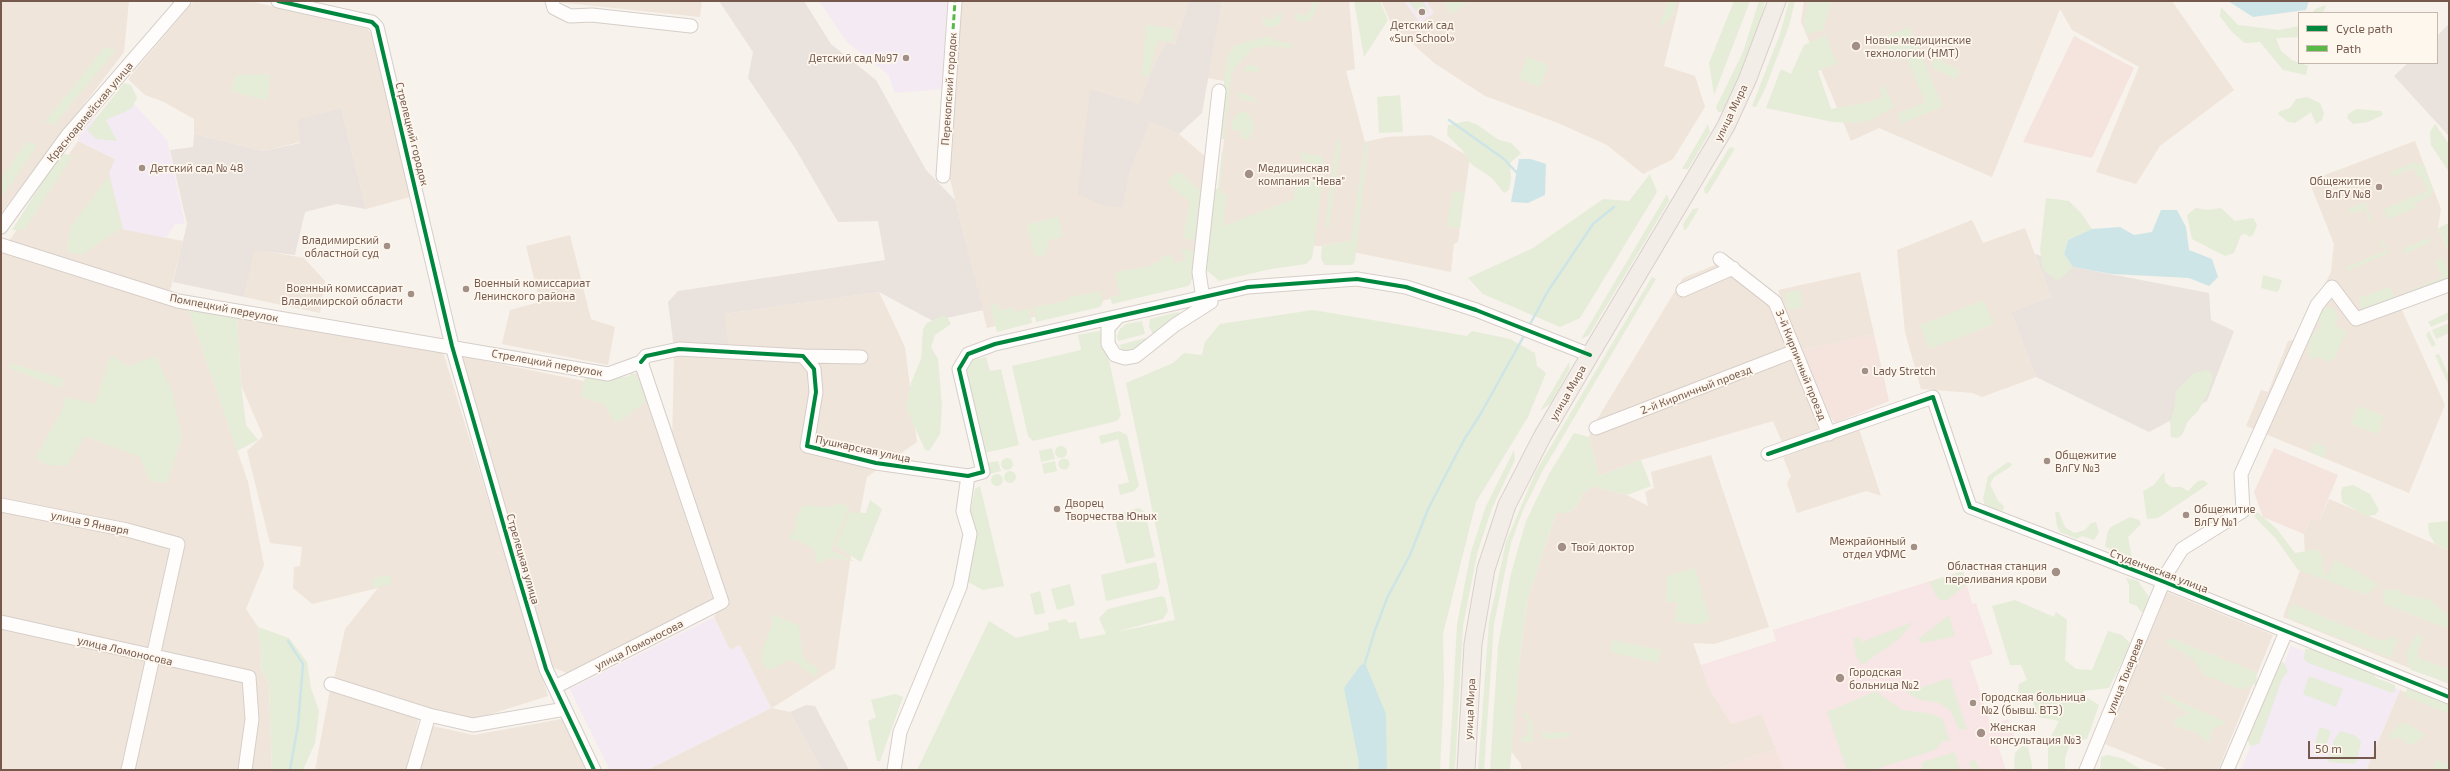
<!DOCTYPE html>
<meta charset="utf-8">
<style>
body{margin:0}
#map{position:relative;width:2450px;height:771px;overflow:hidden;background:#f7f2ec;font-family:"Exo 2",sans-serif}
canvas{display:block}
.frame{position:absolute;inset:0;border:2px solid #75594d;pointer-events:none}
.legend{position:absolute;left:2298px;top:12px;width:140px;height:52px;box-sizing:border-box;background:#fef7ee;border:1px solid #c7b8ae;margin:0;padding:5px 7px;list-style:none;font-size:12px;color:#75594d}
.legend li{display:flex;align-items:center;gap:8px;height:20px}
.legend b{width:20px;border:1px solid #c7b8ae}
.scale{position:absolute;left:2308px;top:741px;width:68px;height:18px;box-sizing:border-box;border:2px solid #75594d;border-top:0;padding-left:5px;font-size:12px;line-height:14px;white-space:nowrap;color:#75594d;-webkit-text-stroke:3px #fef7ee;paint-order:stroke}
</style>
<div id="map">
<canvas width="2450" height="771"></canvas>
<div class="frame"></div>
<ul class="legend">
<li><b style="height:5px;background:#00873e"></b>Cycle path</li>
<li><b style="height:5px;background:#58b947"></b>Path</li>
</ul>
<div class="scale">50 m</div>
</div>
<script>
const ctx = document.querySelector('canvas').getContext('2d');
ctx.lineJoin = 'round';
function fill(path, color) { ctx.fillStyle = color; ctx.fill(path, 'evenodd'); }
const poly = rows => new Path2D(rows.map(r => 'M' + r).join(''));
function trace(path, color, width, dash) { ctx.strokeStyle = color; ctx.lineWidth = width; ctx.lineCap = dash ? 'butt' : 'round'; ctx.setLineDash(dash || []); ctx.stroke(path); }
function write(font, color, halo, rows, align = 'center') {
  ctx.font = font + ' "Exo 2",sans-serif'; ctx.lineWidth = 3.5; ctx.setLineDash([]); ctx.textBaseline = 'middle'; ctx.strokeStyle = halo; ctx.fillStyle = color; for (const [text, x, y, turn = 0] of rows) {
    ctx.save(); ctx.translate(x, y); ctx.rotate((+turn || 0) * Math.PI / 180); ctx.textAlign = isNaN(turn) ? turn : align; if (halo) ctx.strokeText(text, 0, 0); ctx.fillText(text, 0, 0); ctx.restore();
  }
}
const residential = poly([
 [1,1,129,1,124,52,1,213],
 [194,1,250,1,367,29,371,33,410,197,366,209,341,108,300,142,263,151,194,134,194,119,164,102,145,95,128,79],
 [546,1,702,1,700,17],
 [961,1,1189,1,1175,45,1167,42,1156,60,1139,105,1090,89,1123,208,1129,175,1150,122,1179,134,1207,158,1195,279,987,328,948,171],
 [1222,1,1349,1,1355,69,1346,71,1365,142,1387,137,1431,135,1470,157,1458,242,1454,244,1451,272,1353,252,1351,241,1322,246,1214,246,1224,139,1224,81,1208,78],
 [1381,1,1680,1,1664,66,1695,76,1705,107,1673,159,1643,174,1607,145,1558,123,1485,96,1434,63,1392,25],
 [1804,1,2172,1,2234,90,2160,146,2136,184,2096,172,2139,67,2072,30,2060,9,1992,177,1879,128,1851,141,1801,22],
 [78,141,115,159,123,229,183,241,170,291,9,241],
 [2415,141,2441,209,2438,228,2449,253,2449,290,2401,308,2445,405,2409,493,2246,426,2261,390,2268,392,2288,341,2297,339,2331,272,2334,244,2309,181],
 [1972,220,1983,243,2025,228,2051,297,2011,312,2036,377,1982,397,1973,393,1921,389,1905,332,1897,250],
 [570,235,591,319,615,327,608,365,502,344,510,310,540,302,526,246],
 [253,249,304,258,325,281,320,313,244,297],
 [1,250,189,310,248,482,264,565,246,609,258,627,262,654,260,667,269,684,272,770,1,770],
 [1720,263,1770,299,1823,428,1783,445,1773,421,1641,460,1599,476,1589,437,1593,426,1683,278],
 [1860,272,1874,334,1799,351,1778,290],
 [879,292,905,347,917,442,867,477,850,562,835,668,772,708,790,712,822,770,647,770,771,708,740,646,730,650,714,617,719,608,729,602,672,447,674,356,724,314],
 [237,316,397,345,443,352,548,696,475,719,431,709,334,679,345,629,378,588,312,604,293,588,294,567,300,566,302,547,270,543,247,451,263,436,241,385],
 [461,356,608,386,637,373,713,600,569,674,552,667,519,563],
 [1859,429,1881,496,1866,491,1797,513,1787,483,1791,476,1783,457],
 [1711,455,1769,627,1714,644,1693,643,1710,690,1732,724,1762,714,1776,749,1714,770,1521,770,1521,764,1511,751,1520,654,1528,598,1556,513,1567,513,1576,507,1583,493,1593,486,1627,495,1648,506,1645,492,1654,488,1651,472],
 [2329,499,2449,550,2449,684,2283,617,2305,557,2304,534,2307,527,2310,518,2319,521],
 [2167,592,2273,635,2218,770,2169,770,2105,744],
 [330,690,419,717,408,770,315,770],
 [2400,690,2449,710,2449,770,2366,770],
 [567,718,591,770,417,770,432,726,474,735]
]);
const commercial = poly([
 [2074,36,2134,68,2092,158,2023,142],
 [1874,334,1889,401,1835,423,1816,399,1799,351],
 [2274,448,2338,475,2319,521,2310,518,2304,534,2263,517,2254,492],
 [1776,749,1784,770,1714,770,1723,767]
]);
const industrial = poly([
 [719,1,804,1,831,44,876,80,926,170,955,200,983,310,933,321,879,292,724,314,729,348,674,348,668,302,678,291,885,260,878,221,838,222,795,148,748,78,753,52],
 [1189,1,1222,1,1202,113,1179,134,1150,122,1129,175,1123,208,1099,204,1078,194,1090,89,1139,104,1156,60,1167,42,1175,45],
 [2449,24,2449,136,2394,76,2408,63,2437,63,2437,36],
 [341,108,366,209,337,204,305,212,295,255,254,250,244,297,173,282,187,224,170,150,193,147,194,134,263,151,300,143,298,120],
 [2035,254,2073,267,2209,293,2211,320,2234,331,2207,401,2149,432,2036,377,2011,312,2051,297],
 [806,705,815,706,849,770,822,770,790,712]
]);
const education = poly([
 [819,1,947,1,942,89,895,93,888,74,847,42],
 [1404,1,1427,1,1434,13,1420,23],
 [124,93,167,140,185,224,175,224,166,238,123,229,109,173,115,159,78,141,79,135,89,123],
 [714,617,730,650,739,645,771,708,647,770,610,770,570,689],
 [2291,646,2400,690,2366,770,2241,770]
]);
const medical = poly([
 [1963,571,1972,604,1976,603,1993,654,1970,661,1991,725,2008,719,2015,739,1998,745,2006,770,1784,770,1762,714,1732,724,1710,690,1701,665,1776,641,1773,630]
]);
const green = poly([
 [1313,1,1319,1,1313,17,1309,21,1299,22,1295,18,1297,13,1304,16,1310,11],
 [1354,1,1380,1,1388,20,1364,57],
 [1408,1,1423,1,1429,12,1421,18],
 [1443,1,1465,1,1467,4,1452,14],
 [1668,1,1677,1,1672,17,1658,28],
 [1734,1,1750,1,1714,95,1709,63],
 [1759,1,1765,1,1761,18,1748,55,1722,112,1718,112,1716,107,1743,52],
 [1789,1,1795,1,1789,26,1765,89,1756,107,1752,106,1780,34],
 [1808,1,1832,1,1823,30,1807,34,1804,25],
 [2326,5,2323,13,2312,13,2315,9],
 [2221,7,2238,25,2279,30,2299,26,2299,37,2276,38,2281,51,2292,60,2308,66,2306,75,2283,70,2260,42,2245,43,2232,32,2220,16],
 [1283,12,1280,24,1273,27,1266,27,1263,23,1262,17,1264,16,1268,20],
 [1146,25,1174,28,1173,42,1157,41,1149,76,1142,76],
 [1909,27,1943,106,1901,124,1897,114,1925,102,1905,54,1892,60,1882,38],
 [1826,35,1837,64,1818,71,1831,109,1869,102,1883,97,1880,88,1885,86,1894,107,1871,120,1856,123,1833,122,1766,108,1781,69,1791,74,1804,45],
 [1270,36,1275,41,1294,44,1291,48,1267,46,1253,48,1235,68,1231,78,1224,139,1218,139,1227,56,1235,45],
 [105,47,116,50,54,125,45,121],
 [1527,57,1548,65,1540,87,1519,79],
 [1935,58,1960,70,1956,79,1931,67],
 [1252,65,1260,68,1259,72,1242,71,1246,67],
 [269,74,268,101,231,91,236,75],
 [124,83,131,85,137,98,131,109,106,120,117,141,96,139,87,130],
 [1238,92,1252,96,1258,102,1239,100],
 [1400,95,1403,132,1379,133,1377,97],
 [2307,97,2320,103,2324,113,2322,120,2316,124,2311,112,2295,123,2288,122,2278,114,2280,111,2290,108,2296,99],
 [2357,109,2381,111,2383,115,2368,122,2353,124,2347,118,2348,114],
 [1243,111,1250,114,1255,128,1250,137,1247,140,1241,137,1240,131,1233,130,1231,126,1236,115],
 [1467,121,1476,124,1499,140,1511,143,1521,153,1510,163,1511,179,1509,190,1504,193,1492,178,1471,164,1463,151,1447,135,1448,125],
 [1708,124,1710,132,1688,169,1682,169],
 [2435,124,2449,144,2449,172,2431,145,2430,132],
 [1337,140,1341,141,1329,227,1325,226],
 [27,141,37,146,1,199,1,179],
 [1365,142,1368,146,1355,261,1352,265,1325,265,1321,259,1322,246,1351,241],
 [1733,147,1734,150,1708,193,1705,194,1704,189,1729,148],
 [1222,151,1224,151,1220,191,1227,196,1223,226,1294,199,1295,178,1312,179,1319,184,1321,191,1314,245,1312,258,1306,264,1271,269,1219,281,1204,268,1213,191,1218,188],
 [1298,152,1324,157,1322,165,1305,162],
 [61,153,73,156,24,230,12,230],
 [2413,163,2424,165,2433,189,2431,196,2415,204,2416,208,2388,219,2384,209,2427,191,2421,176,2417,177,2413,168,2392,177,2390,172],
 [1176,173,1182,173,1200,191,1195,241,1183,237,1190,202,1166,182],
 [1650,174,1657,192,1580,318,1560,327,1483,294,1468,278,1533,248,1603,199,1629,201],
 [109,176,122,228,81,255,67,252,71,226],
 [1452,191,1464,192,1460,228,1447,227],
 [1667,194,1669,201,1589,335,1581,339],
 [2046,198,2069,201,2081,213,2092,229,2068,240,2064,254,2073,267,2058,281,2043,270,2040,250],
 [2365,202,2373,222,2371,223,2365,209,2351,214,2349,209],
 [1699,208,1686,230,1684,230,1683,224,1693,209],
 [2196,208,2208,210,2221,208,2235,221,2253,218,2257,225,2253,235,2249,237,2246,234,2241,235,2234,253,2225,256,2192,239,2187,215],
 [1058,216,1063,237,1049,240,1046,255,1035,257,1027,225],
 [2449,223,2449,253,2438,228],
 [2429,238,2431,242,2405,254,2403,249],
 [2383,240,2388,253,2347,271,2346,267,2385,251,2381,241],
 [1181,248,1193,251,1191,283,1188,286,1112,304,1110,297,1120,295,1115,272,1151,266,1151,264,1161,261,1161,257,1171,254,1175,264,1186,259],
 [2443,258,2449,272,2449,282,2364,314,2358,298,2390,287,2395,297,2442,277,2435,261],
 [2263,275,2282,280,2279,290,2277,292,2261,288],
 [1652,277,1656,279,1542,472,1523,510,1511,543,1494,624,1484,770,1478,770,1489,622,1506,542,1536,471],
 [1800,290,1803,307,1788,310,1785,293],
 [1100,291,1103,302,1100,307,1036,322,1033,307,1067,301,1067,298],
 [1984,300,1994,324,1929,349,1920,325],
 [998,303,1000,310,1014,307,1015,312,1029,308,1032,323,997,332,990,305],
 [2329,307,2335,309,2338,319,2334,325,2347,332,2334,359,2329,362,2318,357,2309,359,2308,349,2311,336,2321,327,2317,318,2324,308],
 [189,310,237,316,241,385,246,425,258,440,237,451],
 [1313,310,1467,336,1472,331,1510,339,1535,353,1537,366,1546,373,1528,417,1476,502,1443,634,1444,685,1440,770,917,770,989,621,1016,638,1049,630,1048,623,1066,619,1069,623,1076,622,1080,639,1106,634,1099,618,1108,609,1162,596,1165,598,1168,611,1163,619,1116,632,1175,620,1126,383,1173,363,1184,353,1202,355,1205,342,1220,324],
 [1178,312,1180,314,1153,334,1149,327,1150,319],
 [2449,312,2449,319,2431,327,2428,322],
 [941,316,947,317,951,324,935,335,931,347,938,359,942,406,940,434,929,451,925,450,906,407,911,383,921,359,923,329,927,323],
 [1142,321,1145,334,1118,341,1117,336,1120,329,1126,324],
 [2449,323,2449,333,2436,339,2432,330],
 [1099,331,1104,337,1121,416,1117,421,1033,441,1028,436,1012,366,1081,350,1078,335],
 [2429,331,2436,345,2432,347,2426,335],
 [1146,338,1146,341,1131,352,1122,350,1119,345],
 [2439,354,2449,376,2449,386,2435,355],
 [111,355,128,366,156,356,172,391,182,437,167,483,150,481,140,457,85,436,67,466,47,465,35,458,61,412,66,397,95,404],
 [986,357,990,371,1001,369,1019,445,984,453,964,373,973,360],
 [1569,362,1570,368,1551,403,1540,411],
 [10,363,64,379,61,388,9,368],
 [2207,370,2211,372,2213,377,2208,393,2198,411,2188,421,2182,435,2177,438,2171,437,2170,422,2174,409,2176,391,2194,373],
 [632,372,641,382,648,397,645,402,622,420,614,422,604,404,581,397,585,377,599,375,608,379,629,376],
 [2358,406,2384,416,2378,434,2351,424],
 [1119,431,1127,435,1139,486,1134,491,1120,495,1118,485,1129,482,1118,439,1101,444,1099,436],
 [1574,433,1589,437,1599,476,1641,460,1651,486,1627,495,1593,486,1583,493,1576,507,1567,513,1556,513,1528,598,1520,654,1510,770,1490,770,1498,646,1511,574,1526,521,1549,474],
 [2315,442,2327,448,2323,458,2310,452],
 '1055 452a6 6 0 1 1 12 0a6 6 0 1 1-12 0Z',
 [1052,448,1055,459,1041,462,1039,451],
 [1514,450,1515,460,1492,508,1477,554,1463,626,1455,770,1449,770,1457,624,1471,552,1486,506],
 '1001 464a6 6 0 1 1 12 0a6 6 0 1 1-12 0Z',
 '1058.5 464a5.5 5.5 0 1 1 11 0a5.5 5.5 0 1 1-11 0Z',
 [998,461,1001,471,989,474,987,463],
 [1055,461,1057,471,1044,474,1042,464],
 [2008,462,2012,464,2010,467,1994,477,1990,484,1998,501,2004,506,2003,511,1992,509,1985,505,1983,499,1988,476],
 '1004 477a6 6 0 1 1 12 0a6 6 0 1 1-12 0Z',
 [2164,472,2165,482,2171,487,2181,487,2188,491,2198,481,2203,480,2208,483,2207,485,2158,518,2147,519,2143,491,2154,485],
 '991 480a6 6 0 1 1 12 0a6 6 0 1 1-12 0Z',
 [2353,485,2370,494,2379,510,2375,515,2366,516,2342,502,2341,492,2343,487],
 [980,486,1004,586,983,590,966,581,970,514,975,489],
 [870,500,882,509,861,562,835,546,850,512,866,513],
 [842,503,849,509,831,550,854,561,830,558,817,564,814,549,799,541,788,539,796,527,795,519,803,505,828,507],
 [1139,508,1145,512,1155,557,1126,564,1114,514],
 [2055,512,2059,512,2065,527,2074,533,2085,530,2091,523,2096,522,2099,532,2094,540,2082,536,2077,539,2060,532,2057,526],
 [2257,512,2276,528,2295,553,2317,549,2323,557,2323,570,2326,575,2330,572,2334,561,2338,561,2378,584,2369,593,2364,594,2298,570,2276,539,2254,516],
 [2130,517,2139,520,2141,524,2128,537,2132,558,2123,558,2105,546,2108,531,2111,527],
 [2449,521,2449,550,2435,544,2429,534,2428,523],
 [1156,562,1160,582,1157,589,1106,601,1101,575],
 [1695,568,1710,621,1696,625,1674,621,1678,602,1666,602,1667,576],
 [1963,571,1966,585,1946,601,1938,599,1929,582],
 [390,575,392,584,373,588,371,579],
 [2126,578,2138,581,2149,597,2146,611,2141,612,2137,606,2129,603,2129,585],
 [1070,584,1075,605,1057,610,1051,589],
 [2383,588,2388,591,2396,589,2405,595,2429,599,2449,616,2449,629,2384,604],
 [1040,591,1045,613,1035,615,1030,594],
 [2015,600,2054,617,2056,612,2067,620,2065,660,2076,669,2092,670,2108,631,2122,635,2131,644,2109,688,2083,691,2086,697,2099,705,2087,739,2071,741,2065,758,2065,770,2048,770,2048,742,2059,721,2039,717,2029,693,2018,693,2019,684,2027,680,2021,665,2010,665,1992,606],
 [2293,604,2382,641,2395,636,2397,640,2391,658,2288,618,2287,613],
 [771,614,799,625,803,658,819,669,815,677,790,659,775,668,768,669,762,664,761,653,772,625],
 [1949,615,1955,636,1923,643,1917,640],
 [1913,622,1899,639,1862,665,1856,656,1853,639,1860,637,1862,642],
 [258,627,289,638,307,662,311,688,319,711,315,743,303,770,272,770,269,684,260,667,262,654],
 [2420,634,2423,638,2417,654,2421,659,2449,669,2449,683,2411,670,2408,665,2406,653,2415,636],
 [2171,638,2256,672,2257,683,2242,690,2204,675,2193,659,2169,645,2166,640],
 [1612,640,1661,650,1659,663,1610,652],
 [2305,649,2311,649,2373,673,2376,678,2395,685,2395,691,2393,693,2308,663,2304,659],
 [2280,662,2284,663,2288,671,2282,679,2259,744,2250,746,2247,738,2275,664],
 [2309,676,2343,689,2336,707,2303,694],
 [1950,678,1967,729,1959,730,1951,711,1939,703,1920,700,1906,692],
 [2407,688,2449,705,2449,714,2405,696],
 [1876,691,1902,710,1928,713,1942,718,1950,741,1943,741,1935,750,1873,770,1847,770,1827,712],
 [895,694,903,697,880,761,877,761,868,721,876,717,871,700],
 [2162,694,2224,721,2224,724,2212,730,2209,743,2197,733,2175,726,2174,719,2189,714,2162,697],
 [1524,710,1533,723,1533,741,1530,742,1524,742,1520,738,1527,736,1528,719,1523,717],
 [2407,723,2426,735,2412,745,2406,743,2401,738,2390,739,2388,737,2398,725],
 [2320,727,2331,731,2324,753,2313,749],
 [1541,730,1548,733,1570,732,1571,737,1547,739,1542,736],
 [2340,731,2354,735,2359,739,2361,743,2357,760,2354,764,2328,762,2334,740],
 [2022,746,2028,747,2033,770,2014,770,2015,753],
 [1955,752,1960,770,1922,770,1922,762],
 [2108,755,2124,759,2142,770,2100,770,2101,757],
 [1975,759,1979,770,1972,770,1969,762],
 [2438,760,2449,764,2449,770,2435,770,2434,763]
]);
const water = poly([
 [2228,1,2309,1,2306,10,2253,17],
 [1519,159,1531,159,1546,164,1545,195,1528,203,1511,202],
 [2161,210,2177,210,2186,227,2189,250,2212,259,2218,277,2209,286,2189,278,2112,274,2073,267,2064,254,2068,240,2092,229,2120,227,2134,235,2152,232],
 [1365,663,1386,714,1387,770,1358,770,1359,763,1344,688,1360,666]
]);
const stream = poly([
 [1449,120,1504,159,1518,174],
 [1529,326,1548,291,1593,224,1614,207],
 [288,641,303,664,298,725,290,770],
 [1365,663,1375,630,1388,596,1410,555,1428,509,1465,438,1480,415,1525,334]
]);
const minor = poly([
 [278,1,372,22,377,27,452,346,515,565,546,669,594,770],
 [552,1,554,8,570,16,592,15,691,26],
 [943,176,955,1],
 [1,227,67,136,184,1],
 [1,245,178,301,608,374,641,362],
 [1720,259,1775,302,1829,434],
 [1683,290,1733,268],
 [1204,306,1199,272,1219,91],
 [1118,317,1108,328,1108,344,1115,355,1125,358,1136,356,1175,325,1211,302],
 [803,356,861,357],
 [641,362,646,356,679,349,803,356,814,369,816,392,807,446,876,463,968,476,983,472,959,369,968,354,995,344,1248,287,1357,279,1406,287,1476,310,1590,355],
 [1596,428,1795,351],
 [1768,454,1933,397,1970,507,2162,581,2449,697],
 [1,505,127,530,178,544,128,770],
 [1,622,249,677,252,719,245,770],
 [331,684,429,715,473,725,565,709],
 [555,687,722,602,641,362],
 [413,770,429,715],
 [894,770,900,732,960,587,970,534,963,511,968,476],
 [2086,770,2167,573,2182,549,2243,511,2241,474,2317,305,2332,287,2356,319,2449,285],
 [2227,770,2286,632]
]);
const major = poly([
 [1466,770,1473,644,1486,569,1507,505,1542,437,1590,355,1726,126,1748,78,1777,1]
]);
const quiet = poly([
 [947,119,955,1]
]);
const cycleway = poly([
 [278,1,372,22,377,27,452,346,515,565,546,669,594,770],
 [641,362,646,356,679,349,803,356,814,369,816,392,807,446,876,463,968,476,983,472,959,369,968,354,995,344,1248,287,1357,279,1406,287,1476,310,1590,355],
 [1768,454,1933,397,1970,507,2162,581,2449,697]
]);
const markers = [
 [1422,12,4,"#a28f85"],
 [1856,46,5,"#a28f85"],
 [906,58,4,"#a28f85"],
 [142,168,4,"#a28f85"],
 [1249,174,5,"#a28f85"],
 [2379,187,4,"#a28f85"],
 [387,246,4,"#a28f85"],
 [466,289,4,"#a28f85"],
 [411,294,4,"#a28f85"],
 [1865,371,4,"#a28f85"],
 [2047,461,4,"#a28f85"],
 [1057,509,4,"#a28f85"],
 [2186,515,4,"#a28f85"],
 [1562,547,5,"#a28f85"],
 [1914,547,4,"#a28f85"],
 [2056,572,5,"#a28f85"],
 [1840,678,5,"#a28f85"],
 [1973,703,4,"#a28f85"],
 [1981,733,5,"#a28f85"]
];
const poiNames = [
 ["Детский сад",1422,25,"center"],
 ["«Sun School»",1422,38,"center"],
 ["Новые медицинские",1865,40],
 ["технологии (НМТ)",1865,53],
 ["Детский сад №97",898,58,"right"],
 ["Детский сад № 48",150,168],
 ["Медицинская",1258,168],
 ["компания \"Нева\"",1258,181],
 ["Общежитие",2371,181,"right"],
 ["ВлГУ №8",2371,194,"right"],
 ["Владимирский",379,240,"right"],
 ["областной суд",379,253,"right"],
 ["Военный комиссариат",474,283],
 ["Ленинского района",474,296],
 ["Военный комиссариат",403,288,"right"],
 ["Владимирской области",403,301,"right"],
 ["Lady Stretch",1873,371],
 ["Общежитие",2055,455],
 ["ВлГУ №3",2055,468],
 ["Дворец",1065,503],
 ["Творчества Юных",1065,516],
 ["Общежитие",2194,509],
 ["ВлГУ №1",2194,522],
 ["Межрайонный",1906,541,"right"],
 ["отдел УФМС",1906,554,"right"],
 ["Твой доктор",1571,547],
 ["Областная станция",2047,566,"right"],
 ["переливания крови",2047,579,"right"],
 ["Городская",1849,672],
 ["больница №2",1849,685],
 ["Городская больница",1981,697],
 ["№2 (бывш. ВТЗ)",1981,710],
 ["Женская",1990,727],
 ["консультация №3",1990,740]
];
const streetNames = [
 ["Перекопский городок",949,89,-86],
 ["Красноармейская улица",90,112,-50],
 ["улица Мира",1731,113,-64],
 ["Стрелецкий городок",412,134,76],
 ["Помпецкий переулок",224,308,11],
 ["Стрелецкий переулок",547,363,10],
 ["3-й Кирпичный проезд",1801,365,68],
 ["2-й Кирпичный проезд",1696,390,-21],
 ["улица Мира",1568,393,-60],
 ["Пушкарская улица",863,449,12],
 ["улица 9 Января",90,523,12],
 ["Стрелецкая улица",523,559,74],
 ["Студенческая улица",2159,571,21],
 ["улица Ломоносова",639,645,-27],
 ["улица Ломоносова",125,651,13],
 ["улица Токарева",2125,676,-68],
 ["улица Мира",1470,709,-87]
];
fill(residential, '#f0e5da');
fill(commercial, '#f4e4dd');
fill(industrial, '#eae2dd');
fill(education, '#f3eaf3');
fill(medical, '#f8e5e5');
fill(green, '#e5edd8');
fill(water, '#cee5e7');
trace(stream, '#cee5e7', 2.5);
trace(minor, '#d6cec9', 15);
trace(major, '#d8cfca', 19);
trace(minor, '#fefdfc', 13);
trace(major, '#f2ede7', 17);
trace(quiet, '#58b947', 3, [6, 3]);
trace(cycleway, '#00873e', 4);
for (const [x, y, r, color] of markers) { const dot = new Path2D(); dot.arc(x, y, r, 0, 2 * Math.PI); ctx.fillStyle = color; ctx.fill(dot); trace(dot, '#fef7ee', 1.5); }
write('11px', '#75594d', '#fef7ee', poiNames, 'left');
write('11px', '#75594d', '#fef7ee', streetNames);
</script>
